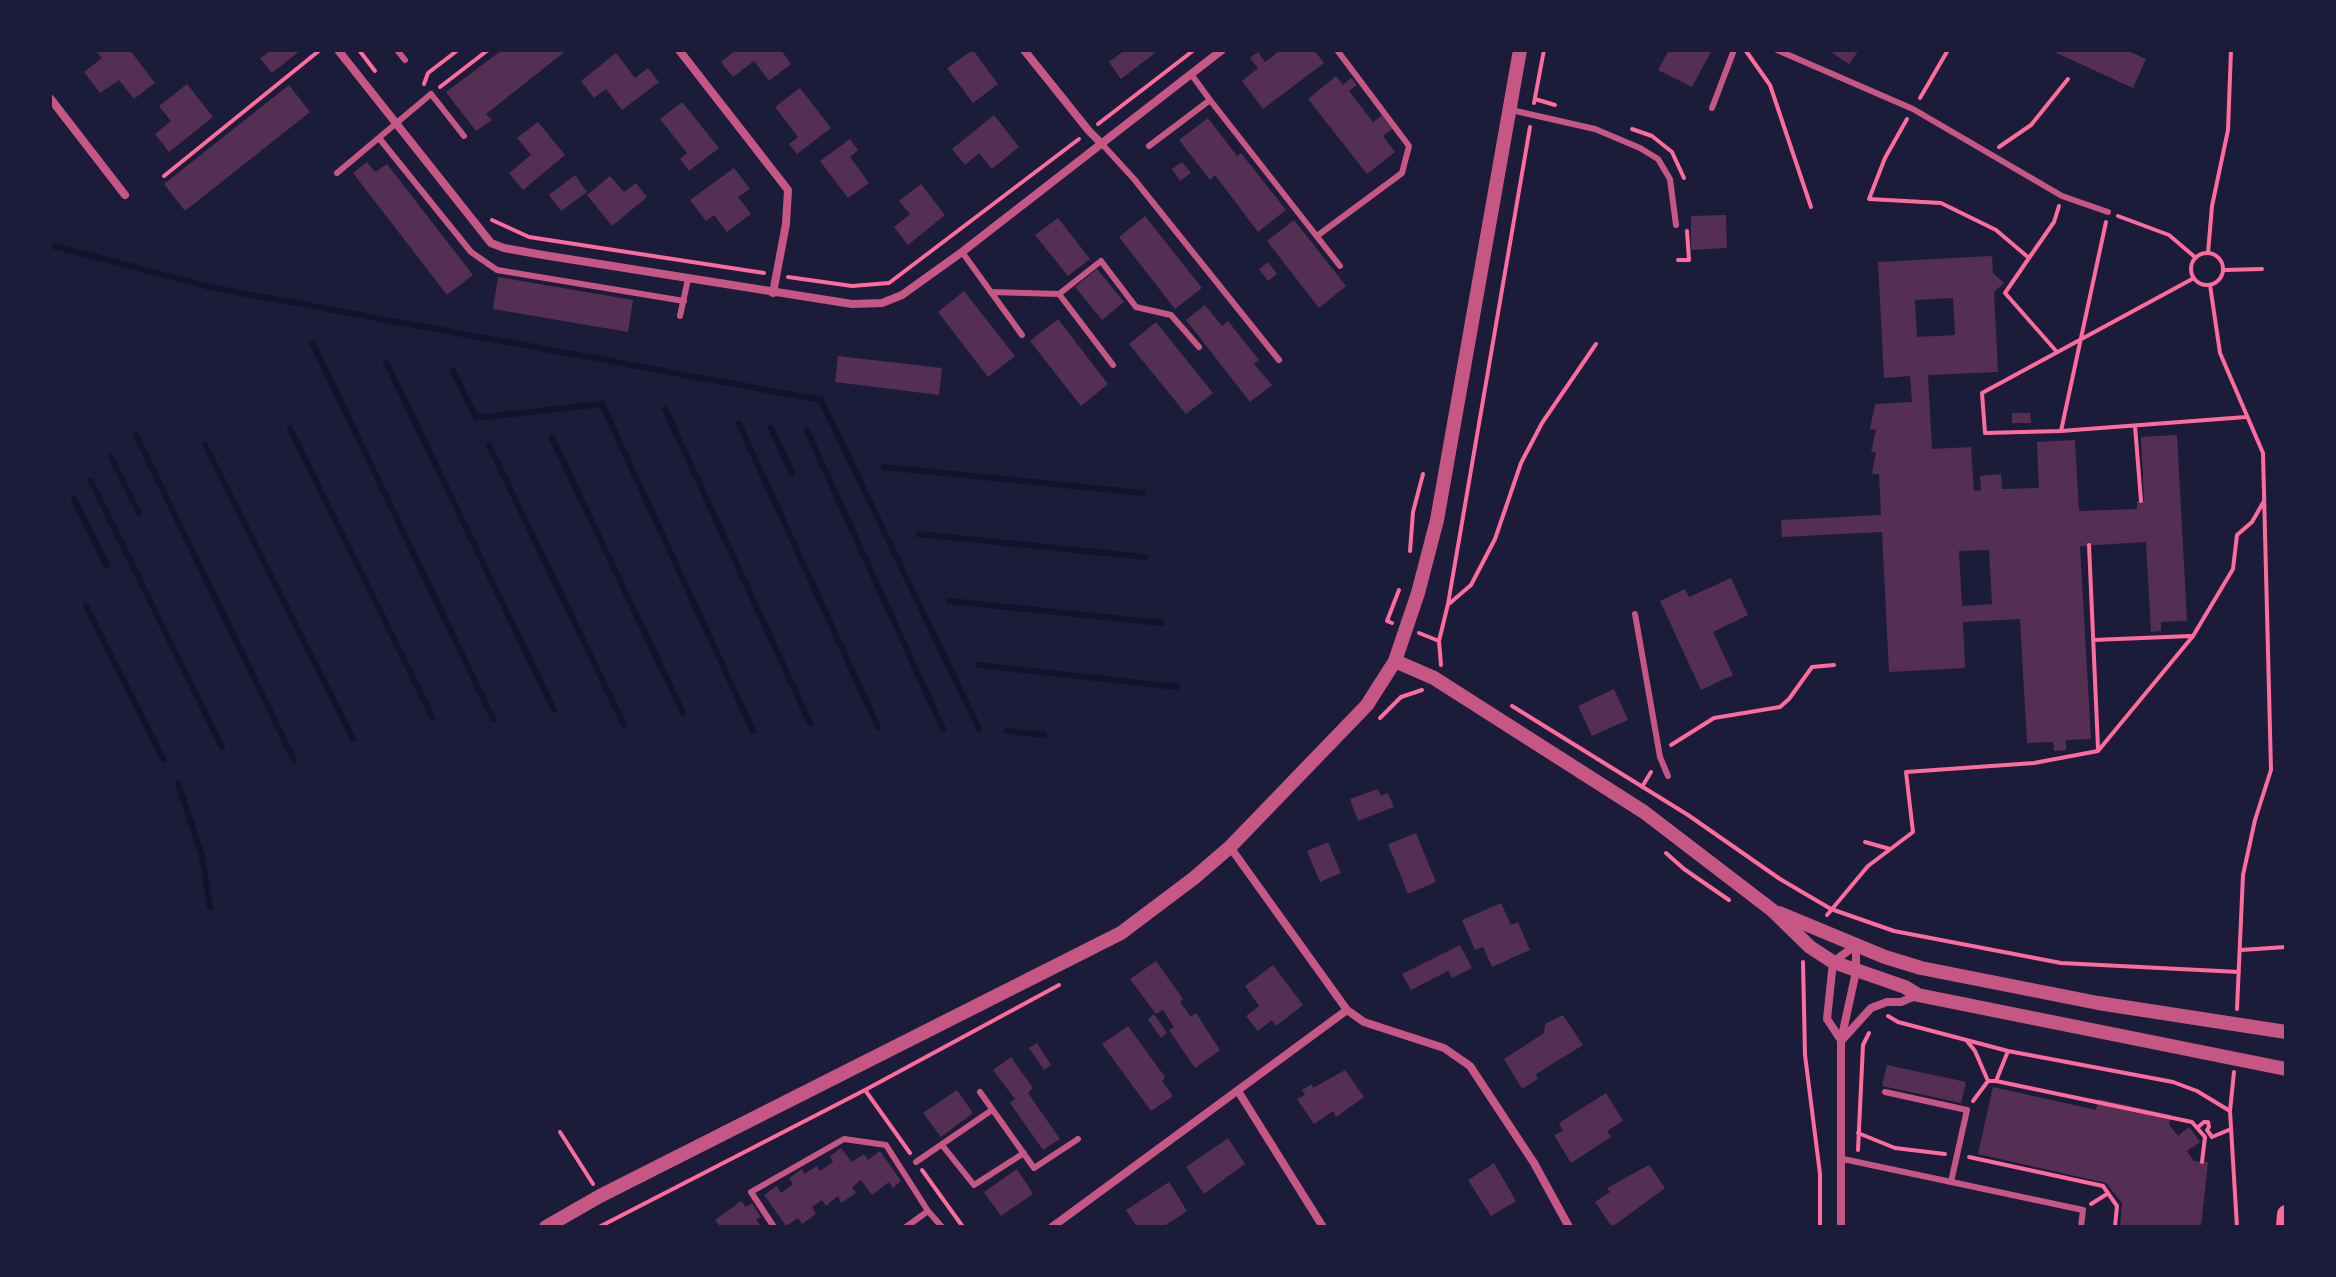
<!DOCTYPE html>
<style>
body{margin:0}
#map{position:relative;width:2336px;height:1277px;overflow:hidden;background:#1b1b3a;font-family:Inter,sans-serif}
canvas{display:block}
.frame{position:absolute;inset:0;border:52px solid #1b1b3a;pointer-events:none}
</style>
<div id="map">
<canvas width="2336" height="1277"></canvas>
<div class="frame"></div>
</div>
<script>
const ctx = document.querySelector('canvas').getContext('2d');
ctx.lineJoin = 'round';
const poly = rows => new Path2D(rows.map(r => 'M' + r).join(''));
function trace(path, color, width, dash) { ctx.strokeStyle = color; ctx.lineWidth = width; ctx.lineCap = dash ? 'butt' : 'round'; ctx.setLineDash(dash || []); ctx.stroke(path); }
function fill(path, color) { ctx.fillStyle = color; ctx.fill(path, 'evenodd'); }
const stream = poly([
 [50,245,214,288,821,400,979,729],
 [313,344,493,719],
 [386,362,554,710],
 [453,371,476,418,602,404,753,731],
 [665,409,810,723],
 [739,424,878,727],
 [771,428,792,473],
 [290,429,433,718],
 [807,431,943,729],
 [136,435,294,760],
 [552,438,683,713],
 [205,445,353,739],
 [489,445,624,725],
 [111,457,139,513],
 [884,467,1143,493],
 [91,481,222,747],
 [74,499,107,566],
 [918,534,1145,557],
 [949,601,1162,623],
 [86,606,163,759],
 [978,665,1177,687],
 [1007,731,1044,735],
 [178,783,202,856,210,907]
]);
const building = poly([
 [95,50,130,50,155,83,134,99,119,80,100,93,84,72,102,58],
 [265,50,301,50,272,73,260,58,268,53],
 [502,50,567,50,486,114,492,120,476,131,446,92],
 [736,50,781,50,791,64,769,81,754,61,733,77,721,62],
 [973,50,998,84,973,103,947,68],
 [1125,50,1159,50,1121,79,1109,62],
 [1274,50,1314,50,1324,63,1263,109,1242,81,1258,68,1250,58,1258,52,1265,62,1277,53],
 [1669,50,1712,50,1692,87,1658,70],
 [1828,50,1859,50,1849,64],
 [2050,50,2126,50,2146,59,2133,88],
 [616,53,635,78,648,68,659,82,622,110,606,89,594,98,581,81],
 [1336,76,1343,85,1351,78,1357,85,1349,91,1373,122,1382,115,1392,129,1383,136,1395,152,1367,174,1308,99],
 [187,84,213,117,169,152,155,134,171,121,159,106],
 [289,85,310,112,185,211,164,184],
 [800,88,831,128,797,154,789,144,798,137,775,107],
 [682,102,719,148,689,171,680,159,687,153,660,119],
 [994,115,1019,147,992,169,979,153,965,165,952,149],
 [1208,118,1237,156,1241,153,1286,210,1258,232,1215,175,1210,180,1179,140],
 [538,122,565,155,523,190,509,173,531,155,517,138],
 [850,139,858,150,850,157,869,183,848,198,820,161],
 [367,162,375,172,387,164,473,275,447,295,353,173],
 [1182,162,1191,173,1180,181,1172,169],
 [734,168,750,189,738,197,751,214,727,232,714,215,706,221,690,200],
 [575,175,587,192,561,211,549,195],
 [610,176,624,192,636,183,647,197,612,226,587,195],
 [921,184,945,215,908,245,894,227,910,214,899,201],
 [1726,215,1727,248,1691,250,1691,216],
 [1145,216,1202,288,1175,309,1119,237],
 [1058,218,1090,259,1068,276,1035,235],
 [1294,220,1346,286,1319,308,1267,241],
 [1992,256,1993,273,2004,283,1994,292,1998,372,1928,375,1932,449,1971,447,1974,491,1981,490,1980,476,2001,474,2002,489,2039,488,2037,442,2075,440,2079,511,2137,509,2137,501,2144,501,2141,437,2177,435,2187,621,2161,622,2161,631,2151,632,2146,542,2080,546,2091,739,2066,740,2066,750,2054,751,2053,742,2027,743,2020,619,1963,622,1965,668,1889,672,1882,532,1782,537,1781,520,1881,515,1879,474,1872,474,1876,452,1871,452,1876,430,1870,429,1875,404,1912,402,1910,376,1884,378,1878,262],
 [1953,298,1955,335,1917,337,1915,300],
 [1989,550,1992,604,1962,606,1959,551],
 [1268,262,1277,274,1268,281,1259,269],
 [1097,269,1124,302,1102,320,1075,287],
 [498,277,633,300,628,332,493,309],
 [964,291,1015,356,988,377,938,312],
 [1205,305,1222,326,1228,321,1259,360,1254,364,1272,385,1250,402,1186,320],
 [1058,319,1108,384,1081,406,1030,341],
 [1156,322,1213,393,1186,414,1129,344],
 [838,356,942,368,939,395,835,382],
 [2012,413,2030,413,2031,423,2012,423],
 [1731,578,1748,615,1713,632,1733,675,1701,690,1660,601,1685,589,1689,597],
 [1614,689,1628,720,1592,736,1578,706],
 [1378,789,1381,796,1388,793,1394,807,1358,821,1350,799],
 [1416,833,1436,882,1408,894,1388,844],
 [1328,842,1341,873,1320,882,1307,851],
 [1501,903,1511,925,1518,922,1530,950,1492,967,1483,947,1475,950,1462,920],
 [1460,945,1472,968,1452,978,1448,971,1411,990,1402,974],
 [1156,961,1183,999,1180,1002,1191,1017,1196,1013,1220,1050,1195,1068,1169,1030,1174,1027,1163,1010,1156,1014,1130,979],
 [1273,965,1303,1005,1276,1026,1272,1020,1258,1031,1246,1016,1259,1006,1245,986],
 [1154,1014,1167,1033,1161,1038,1148,1019],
 [1563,1015,1583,1045,1536,1074,1538,1079,1522,1089,1504,1059,1544,1033,1545,1024],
 [1128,1026,1165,1077,1162,1081,1173,1096,1151,1111,1102,1044],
 [1037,1043,1051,1065,1044,1070,1029,1048],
 [1011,1057,1033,1088,1028,1093,1060,1139,1043,1150,1010,1103,1015,1099,993,1070],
 [1887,1065,1966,1082,1961,1103,1882,1086],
 [1345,1070,1364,1097,1336,1117,1333,1111,1314,1124,1297,1099,1305,1095,1302,1090,1312,1084,1313,1088],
 [1993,1087,2096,1110,2098,1099,2171,1115,2169,1124,2178,1136,2189,1127,2200,1142,2187,1151,2194,1161,2208,1162,2201,1227,2120,1227,2122,1203,2106,1183,1978,1154],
 [957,1090,973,1113,941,1137,923,1113],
 [1606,1093,1623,1121,1607,1131,1611,1137,1571,1163,1554,1135,1563,1131,1559,1123],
 [1228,1138,1245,1164,1204,1194,1186,1167],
 [841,1148,852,1162,864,1154,868,1160,880,1151,901,1181,893,1188,889,1182,872,1195,861,1180,852,1187,856,1193,841,1203,838,1196,826,1206,822,1200,812,1207,816,1214,802,1224,798,1218,786,1226,764,1195,777,1186,781,1193,793,1184,789,1178,802,1169,804,1174,817,1166,820,1171,833,1162,830,1156],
 [1494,1163,1516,1201,1491,1216,1468,1180],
 [1649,1165,1665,1188,1612,1227,1595,1202,1610,1192,1607,1188],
 [1017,1169,1033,1194,1001,1216,984,1192],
 [1169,1182,1187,1211,1163,1227,1137,1227,1126,1210],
 [741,1201,746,1207,752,1203,761,1217,756,1219,761,1227,720,1227,715,1220]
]);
const path = poly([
 [359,50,375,71],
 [1746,51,1770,85,1811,207],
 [424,84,428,73,458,50],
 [440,87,488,50],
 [1920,98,1948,50],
 [1535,99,1555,105],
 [1534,103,1544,50],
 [1907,119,1885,158,1869,199,1941,203,1996,230,2029,258,2054,222,2059,206],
 [1098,124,1194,50],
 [1632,129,1652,136,1672,152,1684,178],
 [1999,147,2031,125,2068,79],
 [164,176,320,50],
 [2118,216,2169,235,2196,258],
 [492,220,529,237,764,273],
 [2106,222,2061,431,2246,417],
 '2191 269a16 16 0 1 1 32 0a16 16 0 1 1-32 0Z',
 [2208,253,2212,206,2228,130,2231,50],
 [2029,258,2005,293,2057,352],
 [1678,260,1689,260,1687,231],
 [2224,270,2262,269],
 [788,277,852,286,889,283,1079,139],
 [2210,285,2220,353,2263,453,2271,770,2255,820,2243,875,2237,1009],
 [2135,426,2141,501],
 [2061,431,1985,433,1982,393,2194,278],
 [2089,545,2098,748],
 [1410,551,1413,512,1423,474],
 [1450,603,1471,585,1495,539,1521,463,1542,423,1596,344],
 [1392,623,1387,621,1399,590],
 [1419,633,1439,641],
 [2093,640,2191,636],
 [1441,665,1439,641,1448,604,1530,127],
 [1512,706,1688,815,1780,879,1831,909,1894,931,2061,963,2239,972],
 [1380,718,1401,697,1422,690],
 [1671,745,1714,718,1780,707,1789,699,1812,667,1834,665],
 [1642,787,1651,772],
 [1865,842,1890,849],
 [1666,853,1684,869,1729,900],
 [1827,915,1868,866,1913,832,1906,772,2034,763,2098,751,2193,636,2233,569,2237,535,2252,522,2264,501],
 [2241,950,2286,947],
 [1803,962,1805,1055,1820,1174,1820,1227],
 [1888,1016,1898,1022,2008,1051,2173,1082,2197,1091,2230,1111],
 [1967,1041,1975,1051,1988,1081],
 [2234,1072,2230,1111,2237,1227],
 [1996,1081,2008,1051],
 [865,1090,910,1153],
 [1973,1101,1988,1081,1996,1081,2192,1122,2205,1137,2202,1162],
 [2197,1128,2204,1122,2208,1122,2209,1127,2207,1130,2212,1137,2231,1129],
 [560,1132,593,1184],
 [1858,1133,1895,1148,1945,1154],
 [1858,1150,1863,1045,1869,1033],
 [1969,1157,2103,1186,2117,1206,2115,1227],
 [922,1170,963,1227],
 [2091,1204,2107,1194],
 [599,1227,865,1090,1059,985]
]);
const service = poly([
 [397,50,405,60],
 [1777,50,1913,109,2062,196,2108,212],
 [1210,100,1340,266],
 [1712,108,1734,50],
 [1511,110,1595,129,1640,148,1658,159,1670,179,1676,225],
 [379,138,471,252,497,270,684,301],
 [1102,144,1134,179,1279,360],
 [1149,146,1210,100,1191,74],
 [337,173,431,94,464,136],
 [1317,236,1402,173,1409,146,1337,50],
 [962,252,1022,335],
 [991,292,1059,294],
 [680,316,688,279],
 [1113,365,1059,294,1101,261,1136,307,1171,315,1199,347],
 [1635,614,1660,757,1668,776],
 [980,1092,1034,1168,1078,1139],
 [1885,1092,1967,1110,1951,1182],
 [942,1145,974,1185,1024,1153],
 [1843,1159,2083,1210,2081,1227],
 [916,1162,992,1110],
 [774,1227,751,1192,844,1139,886,1145,928,1211,942,1227],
 [906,1227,928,1211]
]);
const minor = poly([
 [338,50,491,243,504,248,543,255,852,304,882,303,902,295,962,252,1222,50],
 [679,50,788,190,786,224,773,293],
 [1024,50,1089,131,1102,144],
 [50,98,125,195],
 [1230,847,1347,1010,1364,1022,1444,1048,1470,1066,1534,1163,1569,1227],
 [1841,1040,1827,1019,1833,962,1856,945],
 [1842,1040,1871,1008,1887,1002,1901,1002,1918,995],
 [1238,1091,1323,1227],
 [1052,1227,1347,1010],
 [1841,1227,1841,1040,1856,972,1856,945]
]);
const tertiary = poly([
 [1395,661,1434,678,1644,812,1772,910,1810,947,1833,962,1905,987,1918,995,2286,1069],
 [1779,913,1885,957,1921,968,2098,1003,2286,1032],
 [546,1227,600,1196,788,1101,1121,933,1194,878,1230,847,1367,705,1395,661,1418,593,1437,520,1520,50]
]);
const primary = poly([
 [2285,1227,2286,1214]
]);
trace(stream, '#12122b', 6);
fill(building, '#542f53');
trace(path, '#ff6b9d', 4);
trace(service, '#c65784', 6);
trace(minor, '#c65784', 8);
trace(tertiary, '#c65784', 14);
trace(primary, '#ff6b9d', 18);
</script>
